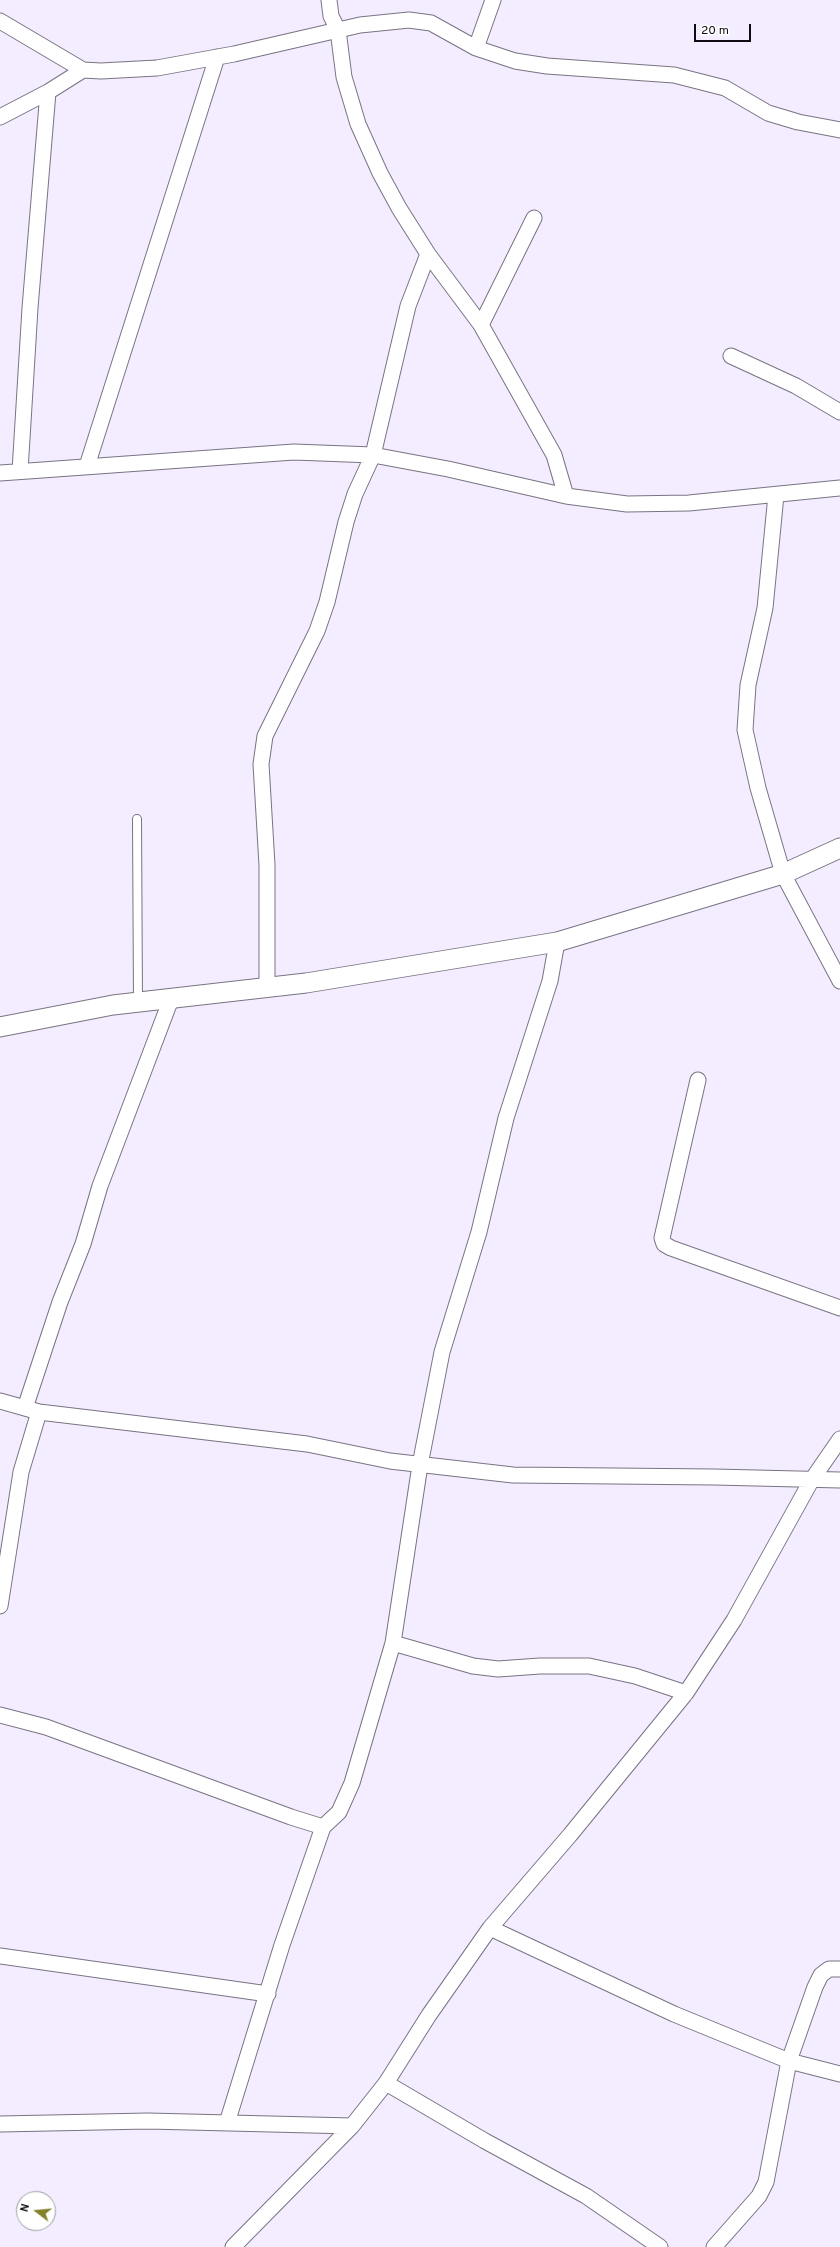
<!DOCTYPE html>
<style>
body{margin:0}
#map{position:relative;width:840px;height:2247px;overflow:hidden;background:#f3edff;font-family:Overpass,sans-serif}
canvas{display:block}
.north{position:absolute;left:16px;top:2191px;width:40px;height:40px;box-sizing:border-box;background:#fff;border:1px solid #9f9ea0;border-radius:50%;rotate:286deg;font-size:11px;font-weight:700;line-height:16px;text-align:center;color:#0e0c12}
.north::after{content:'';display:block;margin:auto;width:14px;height:18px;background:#84812a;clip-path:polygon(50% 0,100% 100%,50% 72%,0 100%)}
.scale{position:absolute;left:694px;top:24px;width:57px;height:18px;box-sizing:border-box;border:2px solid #0e0c12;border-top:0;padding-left:5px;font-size:12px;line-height:14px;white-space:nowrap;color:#0e0c12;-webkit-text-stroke:3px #fff;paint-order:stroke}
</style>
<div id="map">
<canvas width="840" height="2247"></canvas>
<div class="north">N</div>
<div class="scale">20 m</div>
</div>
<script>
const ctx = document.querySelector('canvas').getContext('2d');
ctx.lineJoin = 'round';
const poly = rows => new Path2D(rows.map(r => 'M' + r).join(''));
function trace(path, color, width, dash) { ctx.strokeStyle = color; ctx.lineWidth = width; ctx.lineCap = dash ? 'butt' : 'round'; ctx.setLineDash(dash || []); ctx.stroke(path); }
const service = poly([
 [137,819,138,1002]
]);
const minor = poly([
 [329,0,331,16,338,30,344,77,358,124,380,173,399,208,428,254,481,325,554,455,566,496],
 [0,21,83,70,101,71,157,68,234,54,360,25,409,20,431,23,476,48,515,61,547,66,674,75,725,88,768,113,798,122,840,130],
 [476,48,493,0],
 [0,117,48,92,83,70],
 [481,325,534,218],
 [731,356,796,386,840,412],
 [87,466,217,57],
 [20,471,30,308,48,92],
 [0,473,294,452,373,455,448,469,566,496,627,504,689,503,840,488],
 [776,495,765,608,748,685,745,730,758,788,783,874,840,981],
 [267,988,267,865,261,764,265,736,317,631,327,602,346,522,355,494,373,455,408,306,428,254],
 [698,1080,662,1238,664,1244,671,1248,840,1308],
 [0,1401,39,1412,307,1444,390,1461,513,1475,714,1477,840,1480],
 [25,1408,60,1302,83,1244,100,1186,171,999],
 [0,1606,21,1472,39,1412],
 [393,1643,473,1666,498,1669,540,1666,589,1666,635,1676,686,1693],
 [0,1715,46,1727,291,1817,323,1827,339,1812,352,1783,393,1643,420,1465,442,1352,479,1232,506,1118,550,981,557,942],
 [490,1928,674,2014,789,2061,840,2074],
 [0,1956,268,1994],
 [386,2083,485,2141,586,2196,660,2247],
 [227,2123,282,1945,323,1827],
 [0,2124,148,2121,352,2126],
 [233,2247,352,2126,386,2083,429,2015,490,1928,570,1835,686,1693,734,1620,811,1481,840,1439],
 [714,2247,759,2196,766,2182,789,2061,815,1987,821,1975,829,1969,840,1969]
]);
const tertiary = poly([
 [0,1027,113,1005,306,983,557,942,783,874,840,848]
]);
trace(service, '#797383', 10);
trace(minor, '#797383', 17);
trace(tertiary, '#797383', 21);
trace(service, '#fff', 8);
trace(minor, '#fff', 15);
trace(tertiary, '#fff', 19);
</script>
